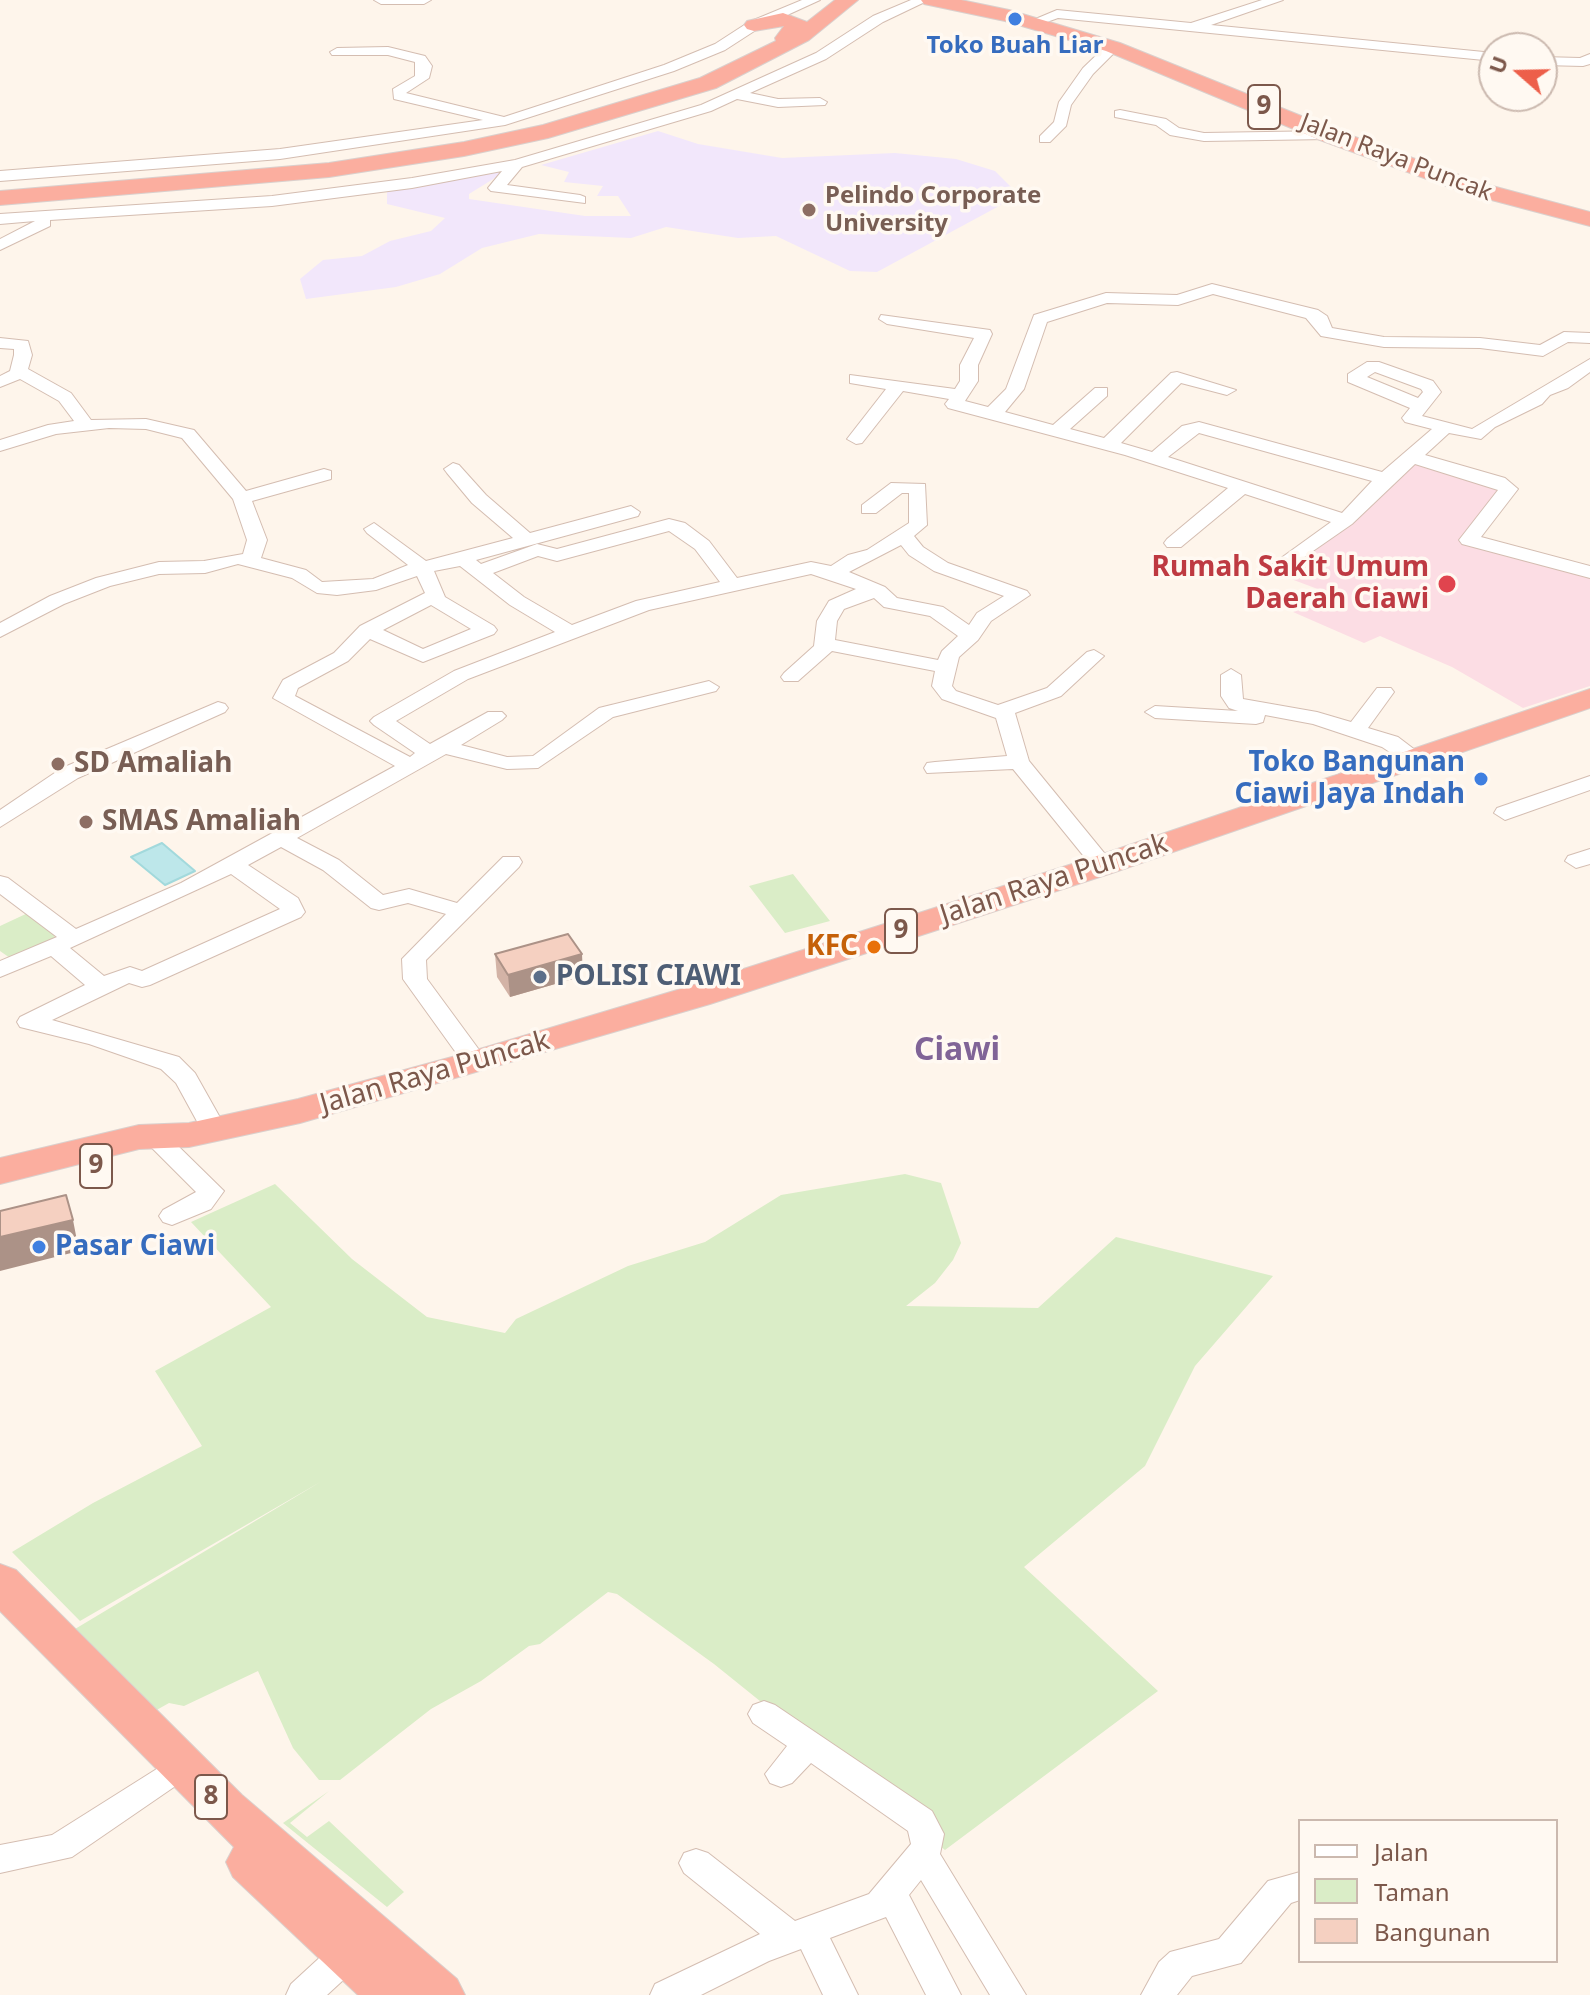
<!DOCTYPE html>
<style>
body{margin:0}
#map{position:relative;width:1590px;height:1995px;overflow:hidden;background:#fef5eb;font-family:"Noto Sans",sans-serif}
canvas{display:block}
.legend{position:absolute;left:1298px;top:1819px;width:260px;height:144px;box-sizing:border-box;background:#fff9f2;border:2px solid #cbb9af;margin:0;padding:10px 14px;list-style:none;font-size:24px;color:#7c584b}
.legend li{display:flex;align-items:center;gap:16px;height:40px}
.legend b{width:40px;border:2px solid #cbb9af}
.north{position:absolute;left:1478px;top:32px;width:80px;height:80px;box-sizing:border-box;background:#fff9f2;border:2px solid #cbb9af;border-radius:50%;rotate:290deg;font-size:22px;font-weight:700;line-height:32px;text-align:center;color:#7c584b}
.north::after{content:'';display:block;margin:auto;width:28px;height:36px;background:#ed5f4a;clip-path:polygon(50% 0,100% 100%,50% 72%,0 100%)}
</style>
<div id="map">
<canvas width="1590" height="1995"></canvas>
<ul class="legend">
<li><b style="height:10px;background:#fff"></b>Jalan</li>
<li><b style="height:22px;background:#daedc7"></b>Taman</li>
<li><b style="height:22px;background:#f5d0c1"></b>Bangunan</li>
</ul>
<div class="north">U</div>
</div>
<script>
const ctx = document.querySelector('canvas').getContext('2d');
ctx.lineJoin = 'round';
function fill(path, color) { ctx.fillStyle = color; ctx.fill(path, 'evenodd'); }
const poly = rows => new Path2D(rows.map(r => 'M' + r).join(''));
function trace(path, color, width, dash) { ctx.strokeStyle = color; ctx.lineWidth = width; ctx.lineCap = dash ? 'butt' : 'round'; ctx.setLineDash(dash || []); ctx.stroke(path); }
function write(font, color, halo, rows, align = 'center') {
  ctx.font = font + ' "Noto Sans",sans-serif'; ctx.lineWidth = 7; ctx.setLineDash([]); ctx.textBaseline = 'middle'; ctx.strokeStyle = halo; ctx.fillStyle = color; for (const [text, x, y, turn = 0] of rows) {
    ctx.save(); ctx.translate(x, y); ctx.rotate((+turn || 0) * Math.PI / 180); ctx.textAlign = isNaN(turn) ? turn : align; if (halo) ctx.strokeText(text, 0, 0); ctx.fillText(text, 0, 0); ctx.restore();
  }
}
const education = poly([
 [658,131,698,144,782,158,895,153,956,159,995,171,1011,187,1001,205,877,272,850,271,776,236,738,238,666,227,631,238,539,234,482,248,440,274,396,287,306,299,300,279,323,260,362,256,390,241,431,231,445,218,387,204,387,192,511,168,469,194,469,199,585,216,631,216,618,196,597,196,603,186,564,182,569,172,541,165]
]);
const medical = poly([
 [1409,462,1504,486,1470,542,1590,575,1590,686,1523,708,1452,667,1380,636,1364,643,1293,612,1323,591,1283,576,1363,513]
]);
const green = poly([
 [793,874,830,921,785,933,749,886],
 [30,912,56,931,54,939,10,958,0,951,0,926],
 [905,1174,941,1183,961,1243,953,1260,935,1283,906,1306,1038,1308,1116,1237,1273,1276,1195,1366,1145,1466,1024,1567,1158,1691,945,1850,714,1664,617,1594,608,1592,540,1644,529,1646,481,1681,431,1709,340,1780,319,1780,293,1748,258,1671,184,1706,169,1703,146,1716,65,1635,322,1481,80,1621,12,1552,93,1503,202,1446,155,1371,271,1307,191,1222,275,1184,352,1259,427,1317,505,1333,516,1319,628,1266,705,1242,781,1195],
 [329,1791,290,1823,307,1837,329,1821,404,1892,387,1907,283,1823]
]);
const water = poly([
 [162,843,195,871,165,885,131,857,162,843]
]);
const minor = poly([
 [374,0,431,0,424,4,381,4,374,0],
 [802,0,820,0,759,28,725,50,674,71,505,125,280,159,0,181,0,171,280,149,483,120,394,99,393,89,415,76,415,62,388,55,332,55,330,52,337,48,388,47,425,56,432,66,429,78,406,93,504,117,664,65,715,44,749,22,802,0],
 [911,0,929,0,883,22,826,59,750,93,778,99,820,98,827,102,825,105,778,107,737,99,711,111,522,167,507,185,580,195,585,197,585,203,491,191,488,188,502,171,412,188,272,206,50,220,50,226,0,250,0,239,35,221,0,224,0,214,272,196,412,178,515,160,701,105,816,53,873,16,911,0],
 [1262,0,1283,0,1211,25,1494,53,1494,61,1058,18,1033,27,1026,23,1057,10,1191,23,1262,0],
 [1108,44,1120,47,1093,74,1071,105,1066,126,1050,142,1040,142,1040,136,1054,122,1059,102,1083,68,1108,44],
 [1590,54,1590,64,1583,66,1542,65,1542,57,1580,58,1590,54],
 [1120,110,1166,119,1179,128,1204,133,1328,131,1335,135,1328,139,1204,141,1170,135,1156,125,1115,117,1115,111,1120,110],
 [1212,284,1318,310,1327,316,1332,328,1384,337,1480,338,1540,345,1564,332,1590,333,1590,343,1568,342,1543,356,1480,348,1384,347,1321,336,1306,318,1213,294,1178,305,1107,303,1047,322,1024,389,1005,412,1053,425,1095,388,1107,388,1107,396,1070,429,1104,438,1171,373,1177,372,1236,390,1227,395,1181,383,1121,443,1152,452,1182,426,1199,422,1382,472,1432,429,1405,422,1402,418,1410,408,1348,382,1348,374,1367,362,1379,362,1433,381,1441,392,1422,416,1472,429,1590,359,1590,372,1568,388,1550,395,1542,404,1495,427,1481,439,1449,433,1425,455,1505,478,1518,489,1481,537,1590,566,1590,578,1462,544,1459,540,1498,490,1415,464,1352,524,1277,576,1267,570,1270,566,1331,522,1245,494,1181,547,1167,547,1164,543,1167,539,1228,488,1125,455,948,408,945,404,949,399,903,391,862,443,856,444,847,439,886,389,850,383,850,375,955,389,960,381,960,365,974,338,887,324,879,319,881,315,990,330,992,334,978,365,978,381,965,401,988,407,1006,389,1034,315,1106,293,1177,295,1212,284],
 [1375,372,1421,389,1423,392,1418,398,1367,377,1375,372],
 [1199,433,1372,481,1342,513,1168,457,1199,433],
 [0,338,28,341,32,355,28,369,71,393,91,420,146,419,194,430,246,491,324,469,331,471,331,479,252,501,267,540,261,558,306,570,322,582,373,579,408,565,367,533,364,529,374,523,426,561,513,538,472,503,447,473,444,469,453,463,459,465,486,495,530,533,631,506,640,512,638,516,476,560,481,564,537,544,557,549,669,519,685,523,709,541,737,578,811,562,831,566,848,555,867,550,909,523,909,493,902,493,876,513,862,513,862,505,891,483,925,484,927,525,914,536,923,547,948,563,1027,591,1030,595,991,621,978,640,959,657,952,686,956,691,998,705,1047,688,1087,652,1094,650,1104,656,1061,696,1015,713,1029,761,1114,865,1111,870,1095,870,1013,769,927,773,924,768,927,763,935,762,1007,756,996,718,942,699,932,686,935,671,832,651,798,681,784,681,781,677,784,673,814,646,817,621,829,601,856,589,811,574,649,610,468,679,396,721,430,744,488,712,502,712,506,716,502,720,461,745,507,757,533,756,599,708,709,681,719,687,716,691,613,717,538,768,507,769,446,754,297,838,339,860,383,895,409,889,457,903,503,857,519,857,522,862,519,867,426,960,427,979,488,1062,485,1068,467,1068,403,979,402,959,446,914,408,903,379,910,371,908,323,870,281,847,248,865,298,898,305,912,301,917,150,985,142,987,129,983,52,1020,179,1057,195,1073,227,1130,223,1136,205,1136,176,1083,161,1069,89,1044,20,1027,17,1022,20,1017,85,985,51,956,0,977,0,961,57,937,0,894,0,876,8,878,76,929,181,883,395,766,273,698,283,680,334,653,360,626,425,593,417,576,376,590,337,595,317,593,292,578,238,564,205,573,159,574,110,586,64,604,0,637,0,623,50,596,96,578,159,562,204,561,243,554,247,540,233,499,182,438,146,429,109,428,56,434,0,451,0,440,48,425,74,421,59,401,20,379,0,387,0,376,10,371,14,355,14,349,0,348,0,338],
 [669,531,695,549,720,582,636,601,572,625,524,597,493,573,538,556,557,561,669,531],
 [901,545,909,555,934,571,1004,596,977,613,969,625,943,607,897,598,885,587,849,572,901,545],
 [460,566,510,605,555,632,454,671,374,717,370,721,374,725,415,753,410,757,295,696,298,688,348,661,370,639,423,662,494,634,497,630,494,626,445,597,434,571,460,566],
 [874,598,884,607,930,616,958,636,942,651,938,660,835,640,837,621,844,609,874,598],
 [431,605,471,629,423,649,383,630,431,605],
 [231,874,280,909,142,971,130,967,104,976,70,948,231,874],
 [1231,669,1241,675,1243,699,1317,712,1351,722,1377,688,1391,688,1394,692,1368,728,1398,737,1427,759,1416,765,1408,764,1382,747,1313,724,1265,715,1263,722,1256,724,1155,718,1145,712,1155,706,1238,711,1229,708,1221,696,1221,675,1231,669],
 [218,702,225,704,228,708,225,712,78,778,0,827,0,810,62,768,218,702],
 [1590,776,1590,790,1505,820,1494,813,1497,808,1590,776],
 [1590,849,1590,864,1576,868,1565,861,1568,856,1590,849],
 [164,1139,173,1141,224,1191,211,1209,172,1225,163,1222,159,1216,163,1210,196,1192,151,1147,155,1141,164,1139],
 [764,1701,775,1705,932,1811,944,1834,940,1854,1026,1995,990,1995,921,1880,909,1895,961,1995,926,1995,886,1917,830,1938,858,1995,823,1995,801,1949,769,1961,701,1995,650,1995,655,1984,760,1934,684,1873,679,1863,684,1853,696,1849,708,1853,795,1921,869,1894,911,1844,908,1831,811,1763,792,1783,781,1787,770,1783,765,1774,787,1746,753,1723,748,1714,753,1705,764,1701],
 [163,1765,174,1769,179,1778,174,1787,72,1857,0,1873,0,1845,52,1835,163,1765],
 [1300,1872,1300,1900,1291,1903,1241,1963,1192,1976,1177,1995,1141,1995,1159,1962,1170,1952,1219,1939,1268,1881,1300,1872],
 [353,1934,365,1938,370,1949,365,1960,327,1995,286,1995,291,1984,341,1938,353,1934]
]);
const highway = poly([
 [835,0,858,0,809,40,716,88,548,138,464,156,329,177,0,205,0,191,329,163,464,142,543,125,700,78,776,41,775,38,784,26,754,31,747,29,744,25,747,21,783,13,807,22,835,0],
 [921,0,961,0,1009,10,1120,43,1336,130,1481,183,1590,212,1590,226,1465,193,1320,140,1106,51,1005,21,924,4,921,0],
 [1590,689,1590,708,1115,872,710,1004,300,1123,189,1147,139,1149,0,1184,0,1158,139,1125,189,1123,298,1099,463,1054,684,988,1091,858,1590,689],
 [0,1564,16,1570,242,1795,457,1979,465,1995,358,1995,233,1877,226,1862,234,1847,0,1611,0,1564]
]);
const wall = poly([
 [495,954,583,976,510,997,497,977]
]);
const shadedWall = poly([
 [582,954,583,976,510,997,508,975],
 [73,1220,79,1251,0,1271,0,1237]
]);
const building = poly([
 [568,934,582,954,508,975,495,954,568,934],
 [66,1195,73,1220,0,1237,0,1211,66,1195]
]);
const markers = [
 [1015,19,8,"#3f7fe0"],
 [809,210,8,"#8d6e63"],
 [1447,584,10,"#e0444e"],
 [58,764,8,"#8d6e63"],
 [1481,779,8,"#3f7fe0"],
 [86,822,8,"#8d6e63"],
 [874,947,8,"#e8710a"],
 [540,977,8,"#5c6f8a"],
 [39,1247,8,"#3f7fe0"]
];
const farShopnames = [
 ["Toko Buah Liar",1015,46]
];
const farStreetnames = [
 ["Jalan Raya Puncak",1396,158,21]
];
const farEducationnames = [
 ["Pelindo Corporate",825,196],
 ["University",825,224]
];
const shields = [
 [1264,107,32],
 [901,931,32],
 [96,1166,32],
 [211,1797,32]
];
const shieldNames = [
 ["9",1264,107],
 ["9",901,931],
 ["9",96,1166],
 ["8",211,1797]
];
const healthNames = [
 ["Rumah Sakit Umum",1429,568],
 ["Daerah Ciawi",1429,600]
];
const shopNames = [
 ["Toko Bangunan",1465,763],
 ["Ciawi Jaya Indah",1465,795],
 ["Pasar Ciawi",55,1247,"left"]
];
const educationNames = [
 ["SD Amaliah",74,764],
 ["SMAS Amaliah",102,822]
];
const streetNames = [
 ["Jalan Raya Puncak",1054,880,-18],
 ["Jalan Raya Puncak",435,1073,-16]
];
const foodNames = [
 ["KFC",858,947]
];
const serviceNames = [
 ["POLISI CIAWI",556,977]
];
const quarterNames = [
 ["Ciawi",957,1051]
];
fill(education, '#f2e7fb');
fill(medical, '#fcdde4');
fill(green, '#daedc7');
fill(water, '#bde7ea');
trace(water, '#a2d9dc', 2);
trace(minor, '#d4bdb1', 2);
trace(highway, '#dad0cd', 2);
fill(minor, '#fff');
fill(highway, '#fbae9f');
fill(wall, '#d3b3a6');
fill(shadedWall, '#ac9287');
fill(building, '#f5d0c1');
trace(building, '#ac9287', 2);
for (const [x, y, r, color] of markers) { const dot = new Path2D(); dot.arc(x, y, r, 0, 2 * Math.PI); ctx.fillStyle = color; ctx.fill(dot); trace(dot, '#fff9f2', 3); }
write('bold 24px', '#366cbe', '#fff9f2', farShopnames);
write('24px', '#7c584b', '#fff9f2', farStreetnames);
write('bold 24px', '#785e54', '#fff9f2', farEducationnames, 'left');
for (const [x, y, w] of shields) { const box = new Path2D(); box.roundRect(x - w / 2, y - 22, w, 44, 6); ctx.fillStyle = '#fff9f2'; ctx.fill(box); trace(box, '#7c584b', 2); }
write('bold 26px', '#7c584b', null, shieldNames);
write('bold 28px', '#be3a42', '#fff9f2', healthNames, 'right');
write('bold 28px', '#366cbe', '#fff9f2', shopNames, 'right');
write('bold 28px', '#785e54', '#fff9f2', educationNames, 'left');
write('28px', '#7c584b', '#fff9f2', streetNames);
write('bold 28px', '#c56008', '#fff9f2', foodNames, 'right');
write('bold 28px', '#4e5e75', '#fff9f2', serviceNames, 'left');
write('bold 32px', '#806497', '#fff9f2', quarterNames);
</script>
